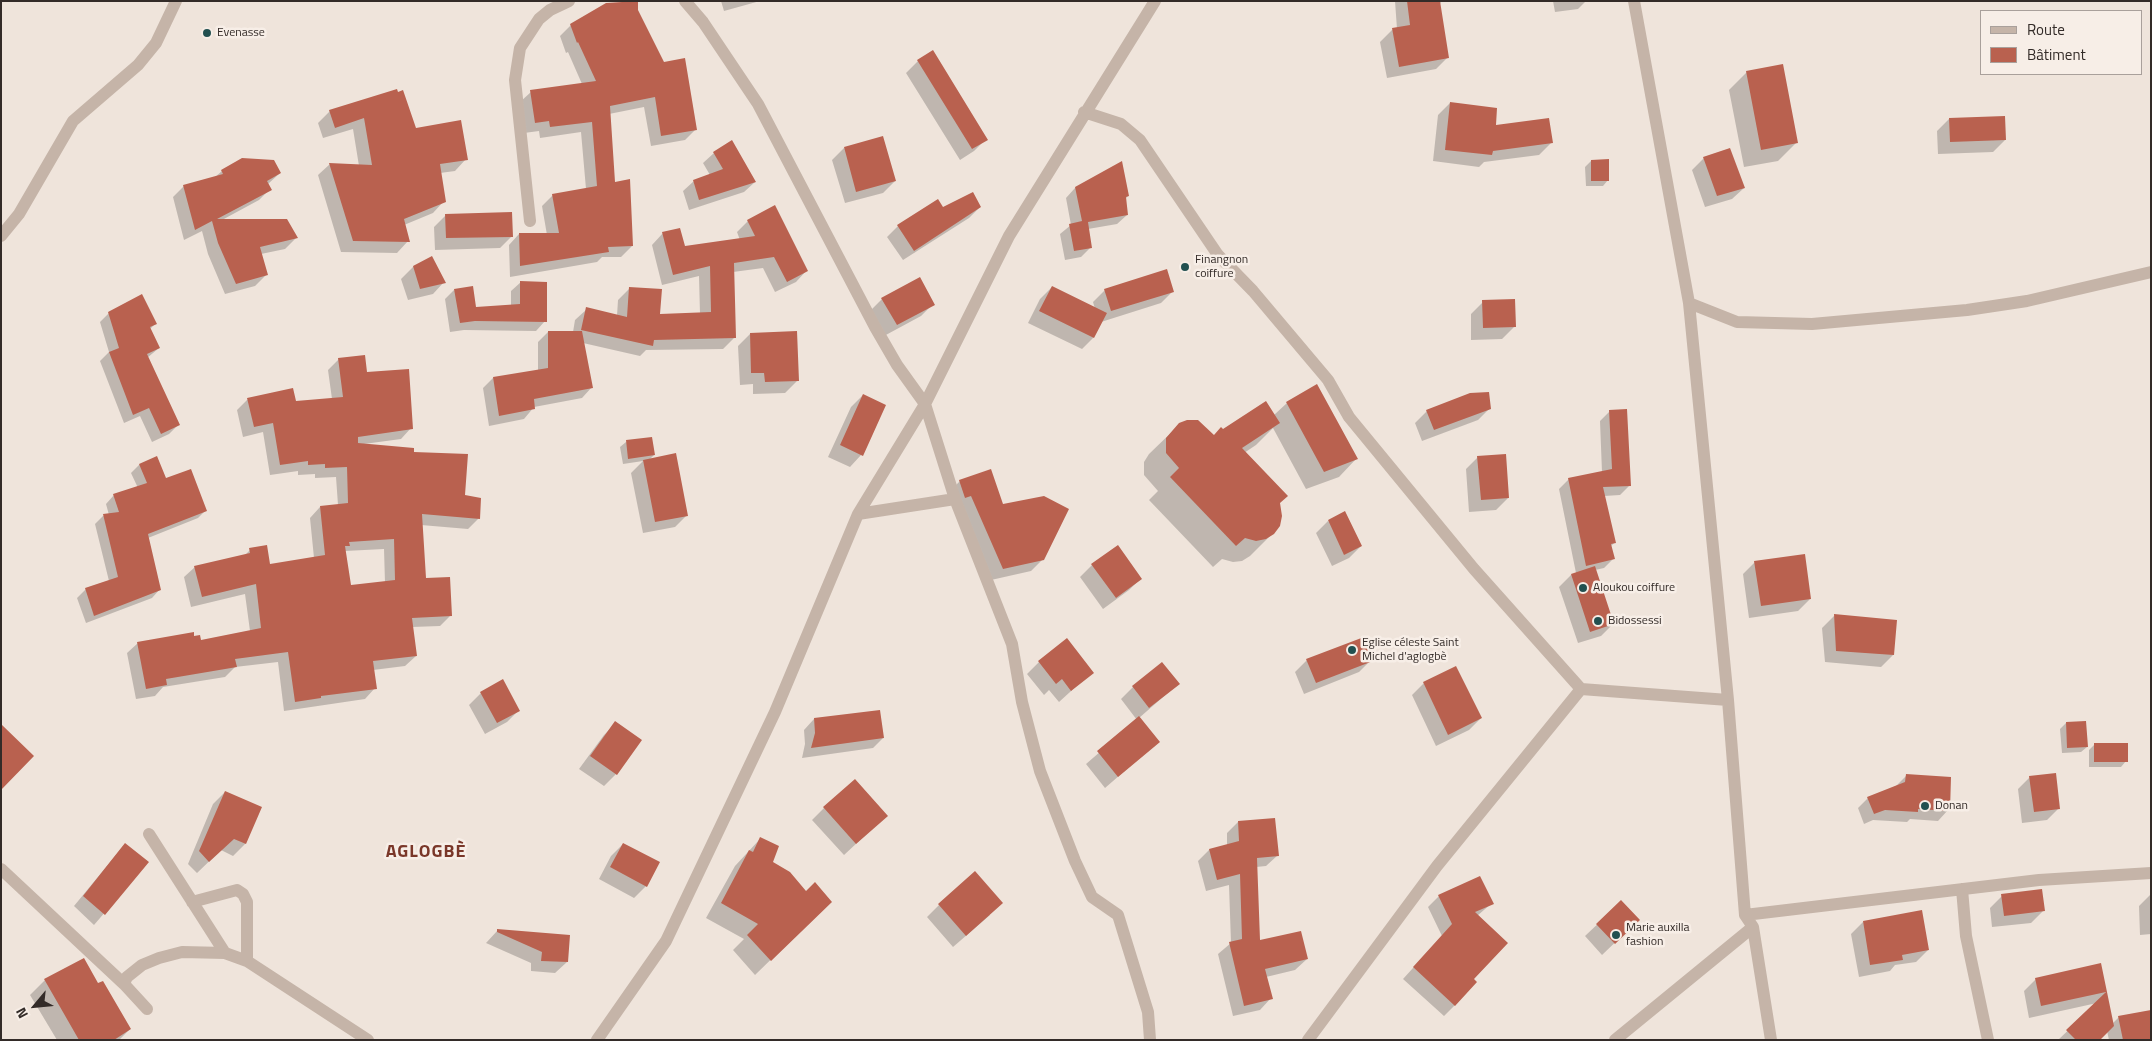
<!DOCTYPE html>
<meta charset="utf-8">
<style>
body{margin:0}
#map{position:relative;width:2152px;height:1041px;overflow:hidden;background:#efe4db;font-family:"Titillium Web",sans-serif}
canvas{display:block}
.frame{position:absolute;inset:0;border:2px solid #332b28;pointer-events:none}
.legend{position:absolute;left:1980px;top:10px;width:162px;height:65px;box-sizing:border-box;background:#f7eee7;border:1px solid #a9a09b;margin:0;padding:6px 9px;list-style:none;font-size:15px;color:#332b28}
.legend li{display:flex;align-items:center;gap:10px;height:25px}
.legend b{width:25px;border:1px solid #a9a09b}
.north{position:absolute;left:10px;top:981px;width:50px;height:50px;-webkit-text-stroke:4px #f7eee7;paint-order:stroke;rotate:242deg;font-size:14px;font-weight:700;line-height:20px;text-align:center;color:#332b28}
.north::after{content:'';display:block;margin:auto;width:18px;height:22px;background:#332b28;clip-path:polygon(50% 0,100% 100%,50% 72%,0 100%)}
</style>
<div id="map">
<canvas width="2152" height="1041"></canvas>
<div class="frame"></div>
<ul class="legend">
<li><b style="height:6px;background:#c5b4a8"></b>Route</li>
<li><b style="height:14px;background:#b9614f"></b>Bâtiment</li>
</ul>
<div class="north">N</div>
</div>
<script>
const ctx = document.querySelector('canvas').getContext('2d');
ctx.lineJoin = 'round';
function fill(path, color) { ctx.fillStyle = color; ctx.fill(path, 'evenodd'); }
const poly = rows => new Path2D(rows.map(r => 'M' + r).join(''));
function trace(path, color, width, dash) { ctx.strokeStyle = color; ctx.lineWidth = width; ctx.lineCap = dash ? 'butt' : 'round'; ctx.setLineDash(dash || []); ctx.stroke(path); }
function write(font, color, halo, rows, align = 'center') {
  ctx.font = font + ' "Titillium Web",sans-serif'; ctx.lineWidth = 5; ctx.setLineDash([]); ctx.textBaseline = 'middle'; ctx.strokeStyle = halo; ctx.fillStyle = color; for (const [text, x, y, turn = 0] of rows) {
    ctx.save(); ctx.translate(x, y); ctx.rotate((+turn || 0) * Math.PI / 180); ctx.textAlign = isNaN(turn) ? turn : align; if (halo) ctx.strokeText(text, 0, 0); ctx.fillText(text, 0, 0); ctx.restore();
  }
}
const shadow = poly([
 [721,1,760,1,724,11],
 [1395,1,1441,1,1439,8,1448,57,1436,69,1387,78,1380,42,1392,30,1397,29],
 [1553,1,1586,1,1578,9,1555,12],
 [637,10,696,129,685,140,651,146,644,107,609,114,613,183,632,246,621,257,602,257,597,262,510,277,509,245,519,234,547,235,542,206,553,195,586,189,581,132,540,138,539,131,524,133,520,102,531,92,582,84,568,52,566,53,560,36,571,25],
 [918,61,986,139,974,151,960,160,906,73],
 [1747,72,1796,143,1778,161,1744,167,1729,90],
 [396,90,415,129,466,159,455,171,440,173,444,201,433,213,404,225,408,241,397,253,341,252,318,175,330,164,359,166,353,129,323,138,318,123,330,111],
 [1450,103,1494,126,1551,143,1539,155,1484,162,1479,167,1433,161,1438,115],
 [1949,119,2005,140,1993,152,1938,154,1937,131],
 [844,148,895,181,883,193,845,203,832,160],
 [714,153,755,182,744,192,689,210,683,191,694,181,710,175,703,163],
 [1704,158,1744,188,1732,199,1705,207,1692,170],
 [1591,161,1608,180,1603,186,1586,186,1585,167],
 [222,171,280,173,268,184,270,189,259,200,222,220,296,238,285,249,261,254,266,275,255,286,225,294,208,254,202,231,184,240,173,197,184,186,214,178],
 [1075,188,1128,196,1125,199,1127,215,1117,224,1088,229,1091,247,1081,257,1065,260,1060,234,1071,225,1066,198],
 [937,200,943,209,980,207,969,218,903,260,887,237,898,226],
 [446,215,512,236,500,248,435,250,434,227],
 [748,221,807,270,796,282,775,292,763,268,733,272,734,338,723,349,646,350,640,356,583,343,592,387,582,398,534,407,524,419,489,426,483,388,493,378,538,371,538,342,548,332,573,332,575,320,587,309,617,316,618,300,629,289,659,315,700,314,699,276,662,285,652,245,663,233,684,248,740,240,737,232],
 [432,258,444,282,433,294,408,300,401,279,413,267],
 [521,282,545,321,536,331,464,330,450,332,445,299,454,290,475,309,511,306,511,291],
 [1052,287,1095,309,1093,302,1105,290,1173,291,1161,303,1101,322,1093,338,1082,349,1028,323,1040,299],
 [882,299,933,304,921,316,884,336,870,311],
 [1483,302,1514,327,1502,339,1471,340,1471,314],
 [109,313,155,324,150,329,159,348,147,358,178,425,169,434,152,442,140,416,124,423,100,361,109,352,100,322],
 [750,334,797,381,785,393,753,394,753,384,740,385,738,346],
 [339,359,366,373,411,428,401,439,364,444,413,453,464,496,479,518,468,529,421,525,425,579,450,616,440,626,412,627,416,656,405,666,373,670,375,688,365,699,284,711,278,662,235,667,225,677,163,687,155,696,136,699,127,653,138,643,193,637,200,641,250,631,245,594,191,607,184,577,195,567,244,556,250,550,269,565,314,558,310,518,320,507,338,505,336,477,315,478,315,474,298,475,298,471,270,475,263,432,243,437,237,410,247,400,292,389,295,402,332,399,328,370],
 [384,549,385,583,350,587,345,551],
 [863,395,861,455,850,467,828,457,851,407],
 [1287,403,1356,459,1339,477,1306,489,1273,428,1256,445,1244,453,1279,503,1273,533,1250,556,1242,561,1233,562,1222,559,1213,567,1149,500,1158,491,1144,475,1144,462,1149,454,1179,425,1214,437,1223,431,1274,415],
 [1490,408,1478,420,1422,441,1415,423,1427,411],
 [1610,411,1630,485,1620,495,1604,496,1614,543,1611,546,1614,558,1604,568,1595,570,1613,624,1601,636,1578,643,1559,587,1571,575,1576,573,1559,489,1569,479,1602,472,1600,421],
 [626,442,654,455,649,460,687,515,675,527,643,533,631,473,643,461,623,464,620,447],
 [1478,457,1508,498,1496,510,1469,512,1466,469],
 [156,458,166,480,206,510,198,518,148,538,160,589,152,598,86,623,77,598,86,589,109,581,95,524,103,516,109,515,106,504,114,495,138,488,131,473,139,465],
 [960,481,1003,505,1043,559,1031,571,991,580,948,493],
 [1328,521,1361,546,1349,558,1332,566,1316,533],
 [1755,562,1810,599,1798,611,1749,618,1743,574],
 [1092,565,1140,579,1129,590,1103,609,1080,577],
 [1834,616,1896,621,1893,655,1881,667,1825,662,1822,628],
 [1307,660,1371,660,1359,672,1304,694,1295,672],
 [1039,662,1092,672,1059,702,1049,690,1044,695,1027,674],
 [1424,683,1481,718,1469,730,1436,746,1412,695],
 [1178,684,1139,718,1158,742,1105,788,1086,764,1137,720,1121,699,1133,687],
 [481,693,519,710,507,722,485,734,469,705],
 [814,719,883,738,873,748,802,758,805,744,804,730],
 [616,723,640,740,616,774,604,786,579,769,604,735],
 [2066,723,2087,747,2081,752,2062,753,2060,729],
 [2095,744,2126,761,2121,767,2089,767,2089,750],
 [1906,776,1948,810,1938,821,1910,819,1907,822,1873,820,1864,824,1858,808,1868,798,1896,786],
 [2030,777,2059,808,2047,820,2022,823,2018,789],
 [225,792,261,808,245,844,233,856,221,850,197,873,188,864,213,804],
 [824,808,886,816,844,855,812,820],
 [1238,822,1278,855,1266,866,1256,867,1259,942,1307,959,1295,970,1266,977,1271,998,1260,1010,1233,1016,1218,954,1231,943,1229,885,1206,891,1198,861,1209,850,1227,845,1227,833],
 [760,839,771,863,806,893,830,902,755,975,733,950,744,939,706,918,735,866],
 [125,844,148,862,94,925,74,906],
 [623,844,646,886,634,898,599,879,611,856],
 [2151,894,2151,934,2140,935,2139,906],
 [1439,896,1492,903,1477,916,1472,979,1455,1005,1444,1016,1403,979,1442,936,1428,907],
 [2002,896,2043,911,2031,923,1992,927,1990,908],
 [1621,902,1626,932,1602,955,1585,936],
 [939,905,990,915,953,947,927,917],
 [1863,922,1928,950,1916,962,1895,965,1890,971,1859,977,1851,934],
 [498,930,567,962,555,973,531,971,531,963,486,943],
 [84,960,97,985,130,1029,119,1040,57,1040,30,995,45,980],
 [2100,965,2112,1024,2119,1017,2151,1040,2109,1040,2107,1031,2098,1040,2058,1040,2097,1003,2029,1018,2024,991,2036,979]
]);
const building = poly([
 [638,1,638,10,664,62,685,58,697,130,661,136,655,97,610,106,615,182,630,179,633,246,608,247,609,252,520,266,519,233,559,233,552,194,597,186,592,122,550,127,549,121,535,123,530,90,596,81,578,42,577,43,570,24,606,3],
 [1407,1,1440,1,1449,58,1399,67,1392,28,1410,25],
 [933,50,988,140,972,149,917,60],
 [1783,64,1798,143,1761,150,1746,71],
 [397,89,398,92,403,90,416,128,461,120,468,160,440,164,446,202,404,219,410,242,353,241,329,163,372,165,364,118,335,128,329,110],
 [1450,102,1497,108,1496,125,1549,118,1553,143,1493,151,1492,155,1445,150],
 [2005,116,2006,140,1950,142,1949,118],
 [883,136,896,181,856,192,844,147],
 [732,140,756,182,699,200,693,180,723,169,713,152],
 [1730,148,1745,188,1717,196,1703,157],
 [242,158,274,160,281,173,267,181,272,190,217,219,287,219,298,238,260,247,268,275,236,284,218,243,212,221,195,230,183,185,223,174,221,170],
 [1609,159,1609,181,1591,181,1591,160],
 [1122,161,1129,196,1126,197,1128,215,1088,222,1092,248,1074,251,1069,224,1082,221,1075,187],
 [973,192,981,207,914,251,897,225,938,199,943,207],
 [775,205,808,271,787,282,774,257,734,263,736,338,654,340,653,346,581,330,586,307,627,317,629,287,662,289,660,314,711,312,710,266,673,275,662,232,680,228,685,246,755,236,747,220],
 [512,212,513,237,446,238,445,214],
 [432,256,446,283,420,289,413,266],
 [1167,269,1174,292,1111,311,1104,289],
 [920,277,935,305,897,325,881,298],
 [520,281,547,282,547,322,475,321,460,323,454,289,473,286,476,307,520,304],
 [1052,286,1107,313,1094,338,1039,311],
 [142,294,157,324,150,327,160,348,147,354,180,425,161,434,149,408,133,415,109,352,119,348,108,312],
 [1515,299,1516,327,1483,328,1482,300],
 [548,331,582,331,593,388,534,399,535,409,499,416,493,377,548,368],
 [797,331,799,381,765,382,764,373,751,373,750,333],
 [365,355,367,372,409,369,413,429,358,437,358,443,414,448,414,452,468,454,465,495,481,498,480,519,422,514,426,578,450,577,452,616,412,618,417,656,373,661,377,689,321,696,321,698,295,702,288,652,235,659,237,667,166,679,167,685,146,689,137,642,194,632,194,636,200,635,201,640,261,628,256,584,202,597,194,566,250,553,249,548,267,545,270,564,325,555,320,506,348,503,347,467,325,468,325,464,308,465,308,461,280,465,273,423,254,427,247,398,293,388,296,401,343,397,338,358],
 [394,539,395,580,351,585,345,546,350,546,349,542],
 [1317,384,1358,459,1324,472,1286,402],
 [1489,392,1491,409,1434,430,1426,410,1470,393],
 [863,394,886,405,863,456,840,445],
 [1266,401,1280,423,1242,448,1288,496,1280,503,1282,516,1280,526,1274,534,1266,539,1256,541,1245,538,1236,546,1170,477,1179,468,1166,453,1166,438,1179,423,1187,420,1198,420,1214,435,1221,427,1223,429],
 [1627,409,1631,486,1603,487,1616,543,1611,544,1615,559,1586,566,1568,478,1612,469,1609,410],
 [652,437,655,455,628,459,626,440],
 [676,453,688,516,655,522,643,460],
 [1506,454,1509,498,1481,500,1477,456],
 [157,456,166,478,191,469,207,511,148,534,161,590,94,616,85,588,118,577,103,514,119,512,113,494,147,483,139,464],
 [991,469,1003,504,1044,496,1069,509,1044,560,1003,569,971,496,965,498,959,480],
 [1345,511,1362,546,1344,555,1328,520],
 [1118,545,1142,579,1116,598,1091,564],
 [1805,554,1811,599,1761,606,1754,561],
 [1595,566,1614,624,1590,632,1571,574],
 [1834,614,1897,620,1894,655,1836,651],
 [1364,637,1373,661,1316,683,1306,659],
 [1067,638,1094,673,1071,691,1062,679,1056,684,1038,661],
 [1162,662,1180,684,1149,708,1132,686],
 [1456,666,1482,718,1448,735,1423,682],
 [503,679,520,711,497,723,480,692],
 [880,710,884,738,811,748,815,733,814,718],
 [1139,716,1160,742,1118,777,1097,751],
 [615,721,642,740,617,775,590,756],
 [2086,721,2088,747,2067,748,2066,722],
 [1,724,34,756,1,790],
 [2094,743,2128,743,2128,762,2094,762],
 [2056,773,2060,809,2034,812,2029,776],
 [1906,774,1951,777,1950,811,1918,809,1918,812,1885,810,1874,814,1867,797,1905,782],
 [855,779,888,816,856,844,823,807],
 [225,791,262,807,246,844,234,839,209,862,199,851],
 [1275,818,1279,856,1257,858,1260,940,1301,931,1308,959,1265,969,1273,999,1244,1006,1229,942,1242,939,1240,874,1217,880,1209,849,1239,841,1238,821],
 [760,837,779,846,773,862,790,872,806,891,815,882,832,902,771,961,747,935,758,924,721,903,749,850,753,852],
 [125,843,149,862,105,915,83,896],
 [623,843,660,862,647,887,610,867],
 [975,871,1003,903,966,936,938,904],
 [1480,876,1494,904,1475,912,1508,943,1474,979,1477,982,1455,1006,1413,967,1452,924,1438,895],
 [2042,889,2045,911,2004,916,2001,894],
 [1621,900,1640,920,1615,944,1596,924],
 [1922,910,1929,950,1902,955,1903,960,1870,965,1863,921],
 [497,929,570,935,568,962,541,961,542,952,497,932],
 [84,958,98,983,103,981,131,1029,114,1040,79,1040,44,979],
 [2101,963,2114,1026,2100,1040,2076,1040,2066,1030,2106,992,2041,1006,2035,978],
 [2151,1010,2151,1040,2123,1040,2118,1016]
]);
const street = poly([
 [685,1,703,22,758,104,875,327,897,365,925,404,955,499,1012,644,1022,702,1040,771,1075,861,1092,897,1118,915,1148,1012,1150,1040],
 [1634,1,1689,303,1728,700,1745,915,1753,927,1771,1040],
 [1084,112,1121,124,1140,140,1218,255,1253,291,1328,380,1349,417,1474,569,1581,689,1728,700],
 [530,221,515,80,520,48,539,19,550,10,569,1],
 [1,236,19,214,73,121,138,65,156,43,176,1],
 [1689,303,1737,322,1812,324,1967,310,2027,301,2151,272],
 [858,514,955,499],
 [149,834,225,953],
 [1,869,124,984],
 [1962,889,1966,936,1988,1040],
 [192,902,237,890,243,894,247,902,247,961],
 [1745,915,2039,880,2151,873],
 [147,1009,124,984,127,977,142,965,159,958,182,952,225,953,247,961,368,1040],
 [597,1040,666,941,775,712,858,514,925,404,1009,236,1155,1],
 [1308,1040,1437,866,1581,689],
 [1615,1040,1753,927]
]);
const markers = [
 [207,33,5,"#225050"],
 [1185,267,5,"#225050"],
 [1583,588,5,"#225050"],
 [1598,621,5,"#225050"],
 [1352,650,5,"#225050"],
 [1925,806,5,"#225050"],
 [1616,935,5,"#225050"]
];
const poiNames = [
 ["Evenasse",217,33],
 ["Finangnon",1195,260],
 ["coiffure",1195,274],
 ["Aloukou coiffure",1593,588],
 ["Bidossessi",1608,621],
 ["Eglise céleste Saint",1362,643],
 ["Michel d'aglogbè",1362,657],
 ["Donan",1935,806],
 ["Marie auxilla",1626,928],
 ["fashion",1626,942]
];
const districtNames = [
 ["AGLOGBÈ",426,853]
];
fill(shadow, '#0003');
fill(building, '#b9614f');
trace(street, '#c5b4a8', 12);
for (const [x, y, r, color] of markers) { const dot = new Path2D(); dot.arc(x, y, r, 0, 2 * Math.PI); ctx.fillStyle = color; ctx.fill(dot); trace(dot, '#f7eee7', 2); }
write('12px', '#332b28', '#f7eee7', poiNames, 'left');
ctx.letterSpacing = '1px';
write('bold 18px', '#7a3729', '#f7eee7', districtNames);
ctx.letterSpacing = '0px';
</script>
